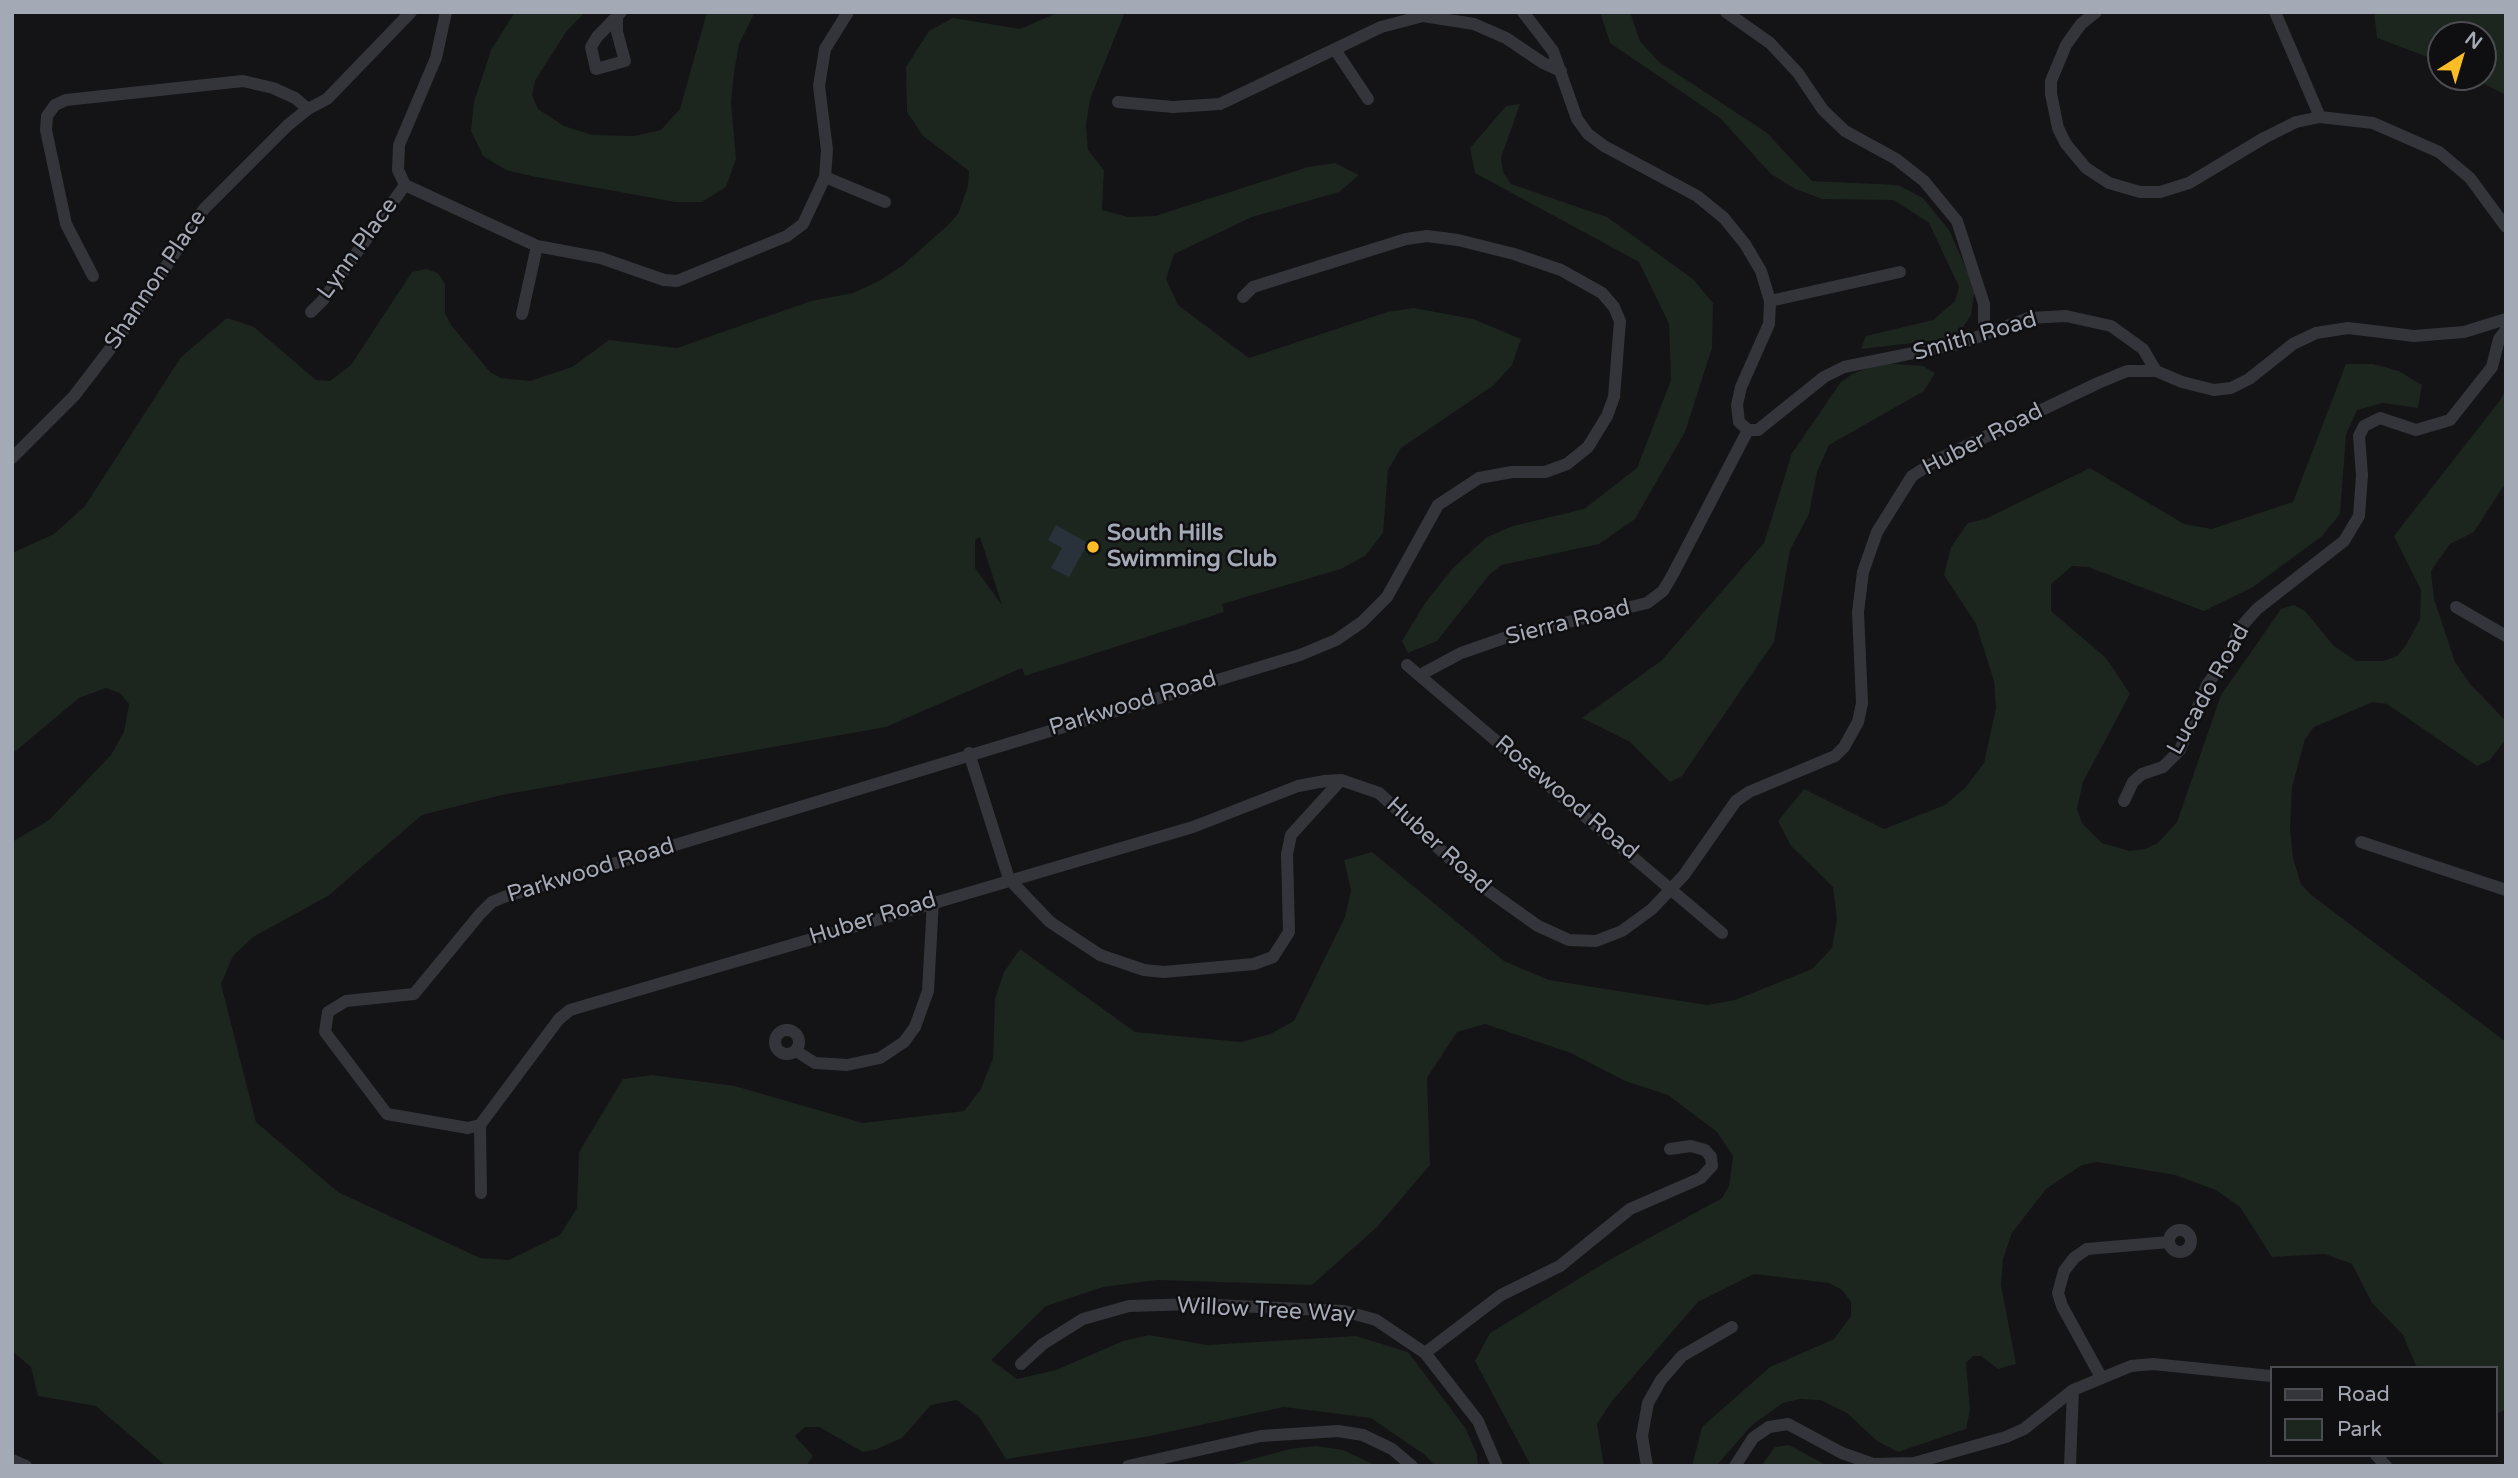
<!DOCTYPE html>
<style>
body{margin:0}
#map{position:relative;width:2518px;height:1478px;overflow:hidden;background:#141315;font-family:"Varela Round",sans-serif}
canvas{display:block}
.frame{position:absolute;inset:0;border:14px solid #a4a9b6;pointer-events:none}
.legend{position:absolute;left:2270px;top:1366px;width:228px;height:91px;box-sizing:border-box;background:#0f0e10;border:2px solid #4b4c52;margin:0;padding:9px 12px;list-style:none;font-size:21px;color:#a4a9b6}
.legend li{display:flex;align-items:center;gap:14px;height:35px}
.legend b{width:35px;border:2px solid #4b4c52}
.north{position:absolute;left:2427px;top:21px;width:70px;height:70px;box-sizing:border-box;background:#0f0e10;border:2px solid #4b4c52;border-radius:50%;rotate:37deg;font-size:19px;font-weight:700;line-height:28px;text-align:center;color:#a4a9b6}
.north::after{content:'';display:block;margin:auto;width:24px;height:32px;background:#fbbc26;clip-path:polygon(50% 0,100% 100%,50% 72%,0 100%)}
</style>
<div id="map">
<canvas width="2518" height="1478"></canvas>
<div class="frame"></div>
<ul class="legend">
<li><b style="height:9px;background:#34353b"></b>Road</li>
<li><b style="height:19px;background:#1d251f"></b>Park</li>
</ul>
<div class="north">N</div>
</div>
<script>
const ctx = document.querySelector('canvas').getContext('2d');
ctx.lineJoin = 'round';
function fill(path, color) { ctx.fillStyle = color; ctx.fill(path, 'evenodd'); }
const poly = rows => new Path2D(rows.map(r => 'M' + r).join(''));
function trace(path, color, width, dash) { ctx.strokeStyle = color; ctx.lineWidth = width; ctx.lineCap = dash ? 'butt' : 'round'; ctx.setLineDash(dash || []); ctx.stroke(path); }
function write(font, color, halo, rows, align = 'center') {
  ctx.font = font + ' "Varela Round",sans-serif'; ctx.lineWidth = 5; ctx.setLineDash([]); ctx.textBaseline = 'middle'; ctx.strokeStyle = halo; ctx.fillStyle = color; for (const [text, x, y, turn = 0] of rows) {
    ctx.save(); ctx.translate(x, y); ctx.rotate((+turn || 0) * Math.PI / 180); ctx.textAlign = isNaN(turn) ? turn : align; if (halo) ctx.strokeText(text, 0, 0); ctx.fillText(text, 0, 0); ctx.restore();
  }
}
const green = poly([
 [515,12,585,12,566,32,535,81,532,95,538,109,564,126,592,135,634,136,661,130,680,109,707,12,755,12,739,44,734,73,731,102,736,159,726,187,702,202,675,202,531,176,506,170,483,156,471,131,474,102,491,50],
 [1059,12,1125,12,1090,99,1086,125,1088,150,1104,170,1102,210,1128,217,1155,216,1308,167,1335,163,1359,175,1339,192,1252,217,1174,254,1166,279,1178,305,1249,358,1387,312,1414,308,1473,319,1521,339,1512,365,1494,385,1401,448,1388,470,1383,533,1365,556,1341,569,1222,604,1224,612,1025,676,1022,668,886,727,502,795,422,815,328,896,253,937,233,956,221,984,256,1122,338,1192,480,1258,509,1260,560,1235,577,1208,579,1152,623,1079,652,1075,735,1086,863,1123,964,1111,981,1089,993,1058,995,999,1004,972,1020,949,1135,1032,1241,1042,1270,1034,1294,1021,1345,917,1351,890,1344,860,1372,852,1504,961,1549,980,1707,1005,1735,1000,1812,969,1832,948,1837,919,1833,887,1791,846,1778,821,1804,789,1884,829,1945,805,1965,788,1984,763,1996,708,1994,681,1976,624,1944,575,1951,547,1968,523,1985,519,2090,468,2184,524,2212,529,2293,502,2346,364,2373,364,2399,371,2422,385,2418,408,2383,403,2357,410,2346,435,2340,514,2322,536,2253,587,2204,611,2088,567,2072,566,2051,584,2051,611,2106,658,2130,694,2083,782,2077,809,2082,823,2102,843,2130,851,2145,849,2158,843,2177,822,2221,695,2281,609,2294,605,2305,611,2334,646,2356,661,2383,661,2397,656,2406,645,2420,619,2421,590,2394,536,2501,399,2506,388,2506,482,2474,532,2450,544,2431,571,2434,599,2455,662,2470,684,2506,721,2506,739,2490,760,2477,766,2387,704,2373,702,2314,727,2305,739,2292,787,2290,827,2293,858,2301,884,2310,894,2506,1042,2506,1409,2495,1415,2495,1368,2417,1368,2403,1335,2372,1303,2352,1264,2325,1254,2272,1257,2240,1207,2216,1190,2175,1175,2097,1162,2082,1165,2046,1189,2012,1233,2003,1259,2001,1285,2016,1364,1998,1369,1981,1356,1973,1356,1966,1363,1970,1410,1966,1429,1898,1452,1877,1441,1847,1413,1820,1400,1800,1399,1783,1403,1752,1425,1716,1466,1692,1466,1702,1427,1770,1367,1834,1339,1851,1316,1851,1302,1842,1290,1829,1283,1754,1274,1698,1302,1612,1401,1597,1424,1604,1466,1531,1466,1475,1361,1490,1333,1611,1259,1722,1198,1729,1186,1733,1156,1717,1132,1668,1095,1625,1081,1571,1053,1485,1024,1457,1032,1427,1078,1430,1165,1377,1227,1312,1285,1157,1280,1103,1287,1046,1306,991,1360,1017,1379,1056,1370,1123,1341,1149,1335,1207,1345,1356,1336,1408,1352,1466,1429,1477,1454,1478,1466,1435,1466,1425,1455,1371,1418,1284,1407,1145,1437,1006,1459,980,1418,957,1400,931,1405,902,1438,877,1449,863,1452,819,1427,805,1427,795,1436,813,1456,806,1466,166,1466,96,1406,38,1396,31,1367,12,1351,12,842,49,820,111,755,124,732,129,704,120,693,106,688,79,698,12,754,12,553,54,534,85,506,181,357,227,318,254,327,316,380,330,381,351,365,412,272,426,269,438,273,445,284,445,313,451,325,490,372,501,378,530,381,572,367,609,340,677,348,811,301,853,293,879,281,903,265,948,225,958,214,968,186,969,171,923,136,907,112,906,67,929,31,953,18,1020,29],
 [980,537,1002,605,975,568,975,540],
 [1600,12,1630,12,1640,41,1659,62,1766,132,1812,181,1898,185,1923,198,1949,230,1975,288,1971,315,1956,338,1861,349,1866,336,1933,320,1955,301,1959,287,1929,223,1894,200,1822,199,1795,189,1771,174,1720,118,1610,43],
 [2374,12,2506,12,2506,95,2470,77,2483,77,2483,35,2441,35,2441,62,2377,38],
 [1520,104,1501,158,1503,172,1511,184,1607,217,1693,279,1713,303,1712,348,1685,432,1635,519,1599,544,1502,565,1490,574,1437,641,1408,653,1402,641,1425,603,1453,568,1487,537,1513,526,1584,509,1637,468,1671,380,1669,324,1639,262,1475,173,1470,148,1506,106],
 [1881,363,1923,366,1935,373,1924,391,1829,445,1817,472,1809,514,1790,550,1774,642,1682,776,1670,782,1630,742,1582,718,1662,660,1764,543,1792,453,1841,382,1852,374],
 [1789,1445,1828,1466,1761,1466,1775,1447],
 [1316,1446,1343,1450,1377,1466,1227,1466,1290,1449]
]);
const water = poly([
 [1056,525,1088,543,1069,577,1051,568,1062,548,1048,540]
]);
const minor = poly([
 [446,12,436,58,399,145,398,170,405,185,537,246,601,258,664,280,677,281,787,236,803,224,825,177,827,150,819,86,825,49,848,12],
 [1523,12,1553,51,1577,119,1588,134,1604,146,1697,196,1724,218,1745,244,1761,271,1770,301,1769,324,1741,387,1737,405,1739,422,1748,430,1758,430,1824,377,1844,367,1958,344,2029,318,2066,316,2111,326,2143,349,2156,371,2182,382,2214,390,2231,388,2249,379,2293,344,2316,333,2348,328,2414,336,2464,332,2506,319],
 [1726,12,1770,43,1798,73,1823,110,1845,131,1896,159,1924,181,1957,221,1984,304,1984,333],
 [2096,12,2081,24,2066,45,2051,81,2051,94,2058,128,2066,144,2086,168,2109,183,2140,192,2160,192,2189,183,2264,138,2296,122,2320,117],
 [2275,12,2320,117,2373,123,2439,152,2470,178,2506,227],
 [617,17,617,32,625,61,596,69,591,47,597,37,621,12],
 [1336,51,1368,99],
 [1118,102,1173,107,1220,104,1381,27,1423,16,1474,24,1506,38,1543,63,1561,71],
 [825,177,885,202],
 [93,276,66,224,46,130,47,116,55,105,66,100,243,81,273,88,295,98,308,109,327,99,411,12],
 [1770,301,1900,272],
 [311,312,323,300,405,185],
 [522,314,537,246],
 [12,458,74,396,120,336,204,209,288,125,308,109],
 [2456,607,2506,636],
 [1407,665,1722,933],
 [1420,675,1461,653,1510,636,1647,603,1663,591,1673,574,1748,430],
 [969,753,1009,879,1050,922,1100,955,1144,970,1164,972,1254,964,1273,957,1289,932,1287,854,1291,835,1341,780],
 [2124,801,2133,782,2142,774,2163,767,2180,750,2207,685,2227,657,2240,628,2257,609,2344,541,2359,516,2362,475,2359,436,2364,426,2380,418,2416,430,2450,420,2492,367,2499,339,2506,330],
 [2361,842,2506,890],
 '775 1042a12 12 0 1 1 24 0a12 12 0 1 1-24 0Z',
 [796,1051,815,1063,847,1065,880,1058,904,1042,915,1027,928,991,933,901],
 [480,1125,468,1128,387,1114,325,1032,328,1012,346,1001,414,994,480,914,492,902,504,897,1300,655,1336,640,1362,622,1387,597,1438,505,1479,478,1512,472,1545,472,1567,464,1588,447,1607,416,1614,397,1620,321,1614,307,1602,293,1561,270,1514,254,1458,240,1427,236,1406,239,1253,287,1243,297],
 [480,1125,559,1019,570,1010,1193,827,1298,786,1325,781,1341,780,1379,793,1472,879,1538,926,1569,940,1596,941,1622,931,1652,909,1684,875,1736,801,1749,792,1835,756,1844,747,1858,722,1862,703,1858,612,1863,572,1877,532,1912,476,1939,459,2098,383,2127,371,2156,371],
 [480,1125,481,1193],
 '2169 1241a11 11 0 1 1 22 0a11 11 0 1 1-22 0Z',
 [1425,1353,1501,1295,1560,1266,1630,1209,1701,1178,1712,1166,1711,1157,1705,1150,1691,1146,1670,1149],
 [1021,1364,1043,1344,1083,1319,1129,1306,1195,1304,1344,1311,1376,1320,1425,1353,1478,1421,1497,1466],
 [2101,1377,2062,1306,2058,1293,2064,1271,2074,1258,2087,1249,2169,1242],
 [2376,1455,2386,1466],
 [12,1460,26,1466],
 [1128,1466,1261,1436,1338,1431,1363,1435,1392,1449,1412,1466],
 [1647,1466,1642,1436,1648,1403,1661,1380,1682,1356,1732,1327],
 [1735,1466,1753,1438,1769,1427,1788,1424,1842,1453,1873,1464,1914,1463,2006,1437,2024,1429,2073,1390,2131,1366,2153,1364,2271,1376],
 [2070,1466,2073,1390]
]);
const markers = [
 [1093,547,7,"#fbbc26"]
];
const streetNames = [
 ["Lynn Place",358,249,-54],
 ["Shannon Place",156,280,-56],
 ["Smith Road",1975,337,-16],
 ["Huber Road",1983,440,-27],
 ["Sierra Road",1568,623,-14],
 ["Lucado Road",2209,690,-61],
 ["Parkwood Road",1133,704,-17],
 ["Rosewood Road",1566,798,40],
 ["Huber Road",1438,846,42],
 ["Parkwood Road",591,871,-17],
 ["Huber Road",873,919,-17],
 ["Willow Tree Way",1266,1311,3]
];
const poiNames = [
 ["South Hills",1107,534],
 ["Swimming Club",1107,560]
];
fill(green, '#1d251f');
fill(water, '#29323a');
trace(minor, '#34353b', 12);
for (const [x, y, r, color] of markers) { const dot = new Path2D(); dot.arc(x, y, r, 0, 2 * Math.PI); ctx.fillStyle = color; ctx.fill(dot); trace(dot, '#0f0e10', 2.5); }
write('23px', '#a4a9b6', '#0f0e10', streetNames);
write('bold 23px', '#a4a9b6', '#0f0e10', poiNames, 'left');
</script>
